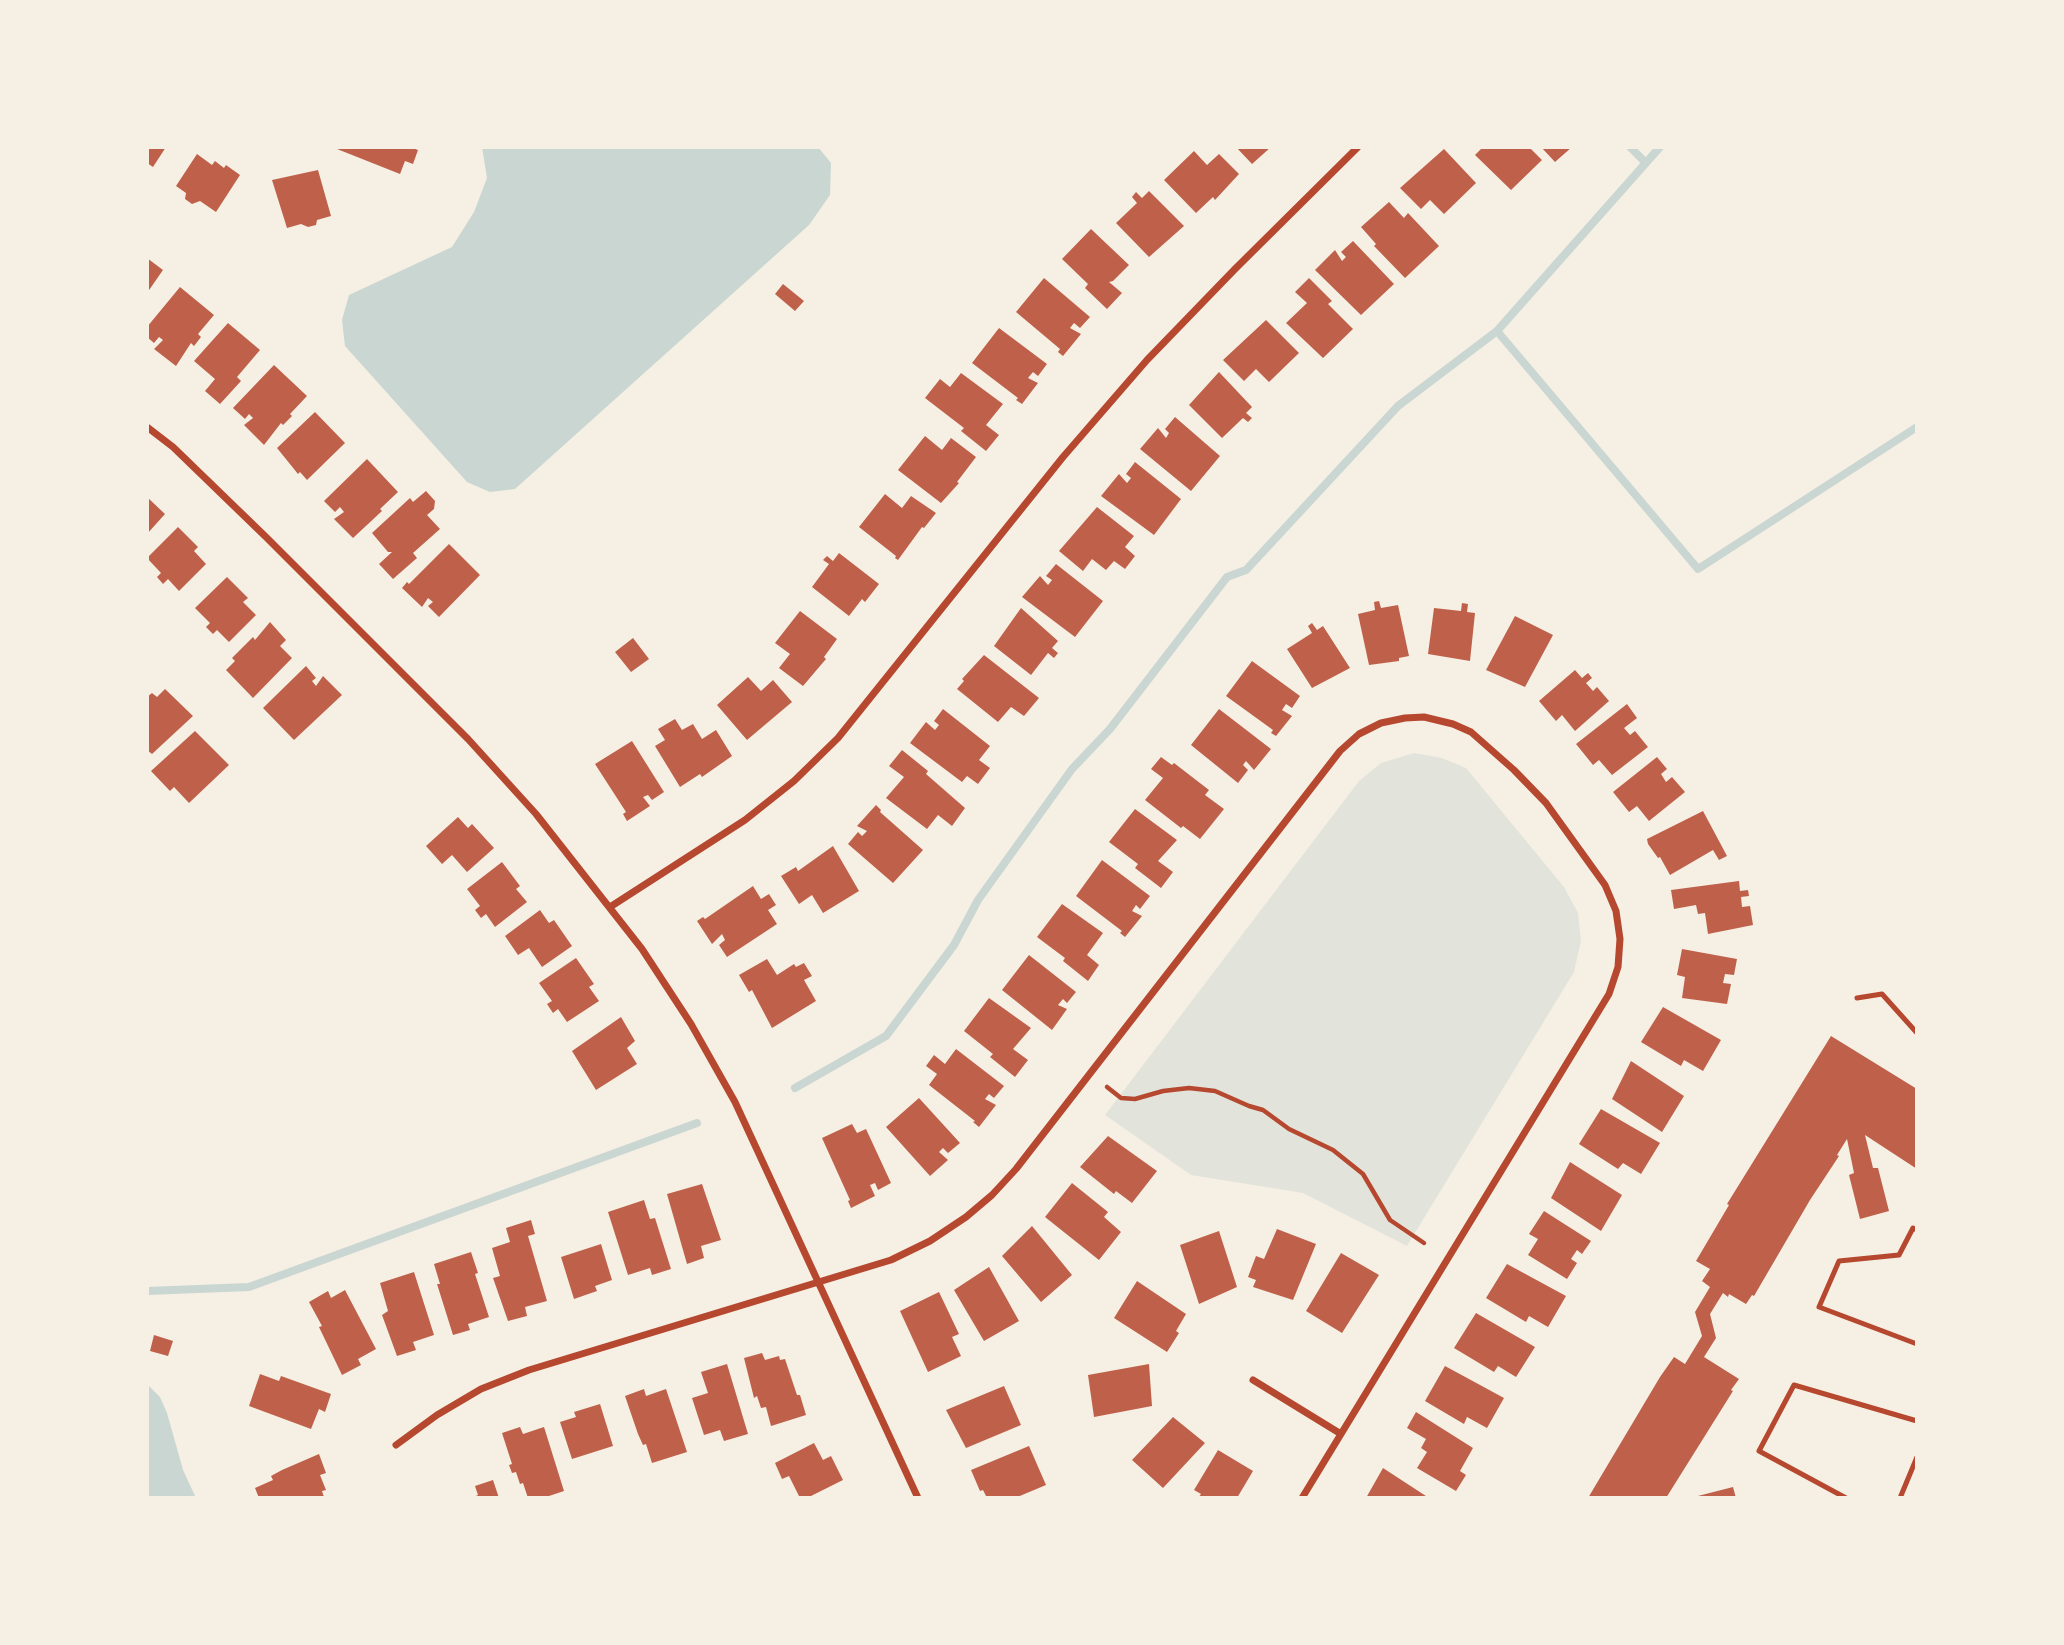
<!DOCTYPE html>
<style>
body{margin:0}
#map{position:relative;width:2064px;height:1645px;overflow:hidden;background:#f6efe4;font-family:Montserrat,sans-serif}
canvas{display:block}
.frame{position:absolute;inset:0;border:149px solid #f6efe4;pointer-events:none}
</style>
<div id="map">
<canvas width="2064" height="1645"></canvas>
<div class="frame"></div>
</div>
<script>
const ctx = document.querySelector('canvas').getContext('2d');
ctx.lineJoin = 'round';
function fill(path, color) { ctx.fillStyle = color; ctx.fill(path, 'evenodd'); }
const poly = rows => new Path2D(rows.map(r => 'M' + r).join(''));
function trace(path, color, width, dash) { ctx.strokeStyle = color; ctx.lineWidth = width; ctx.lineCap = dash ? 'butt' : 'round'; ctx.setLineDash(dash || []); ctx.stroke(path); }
const green = poly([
 [1414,753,1442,758,1466,768,1564,887,1578,913,1581,941,1574,972,1407,1246,1303,1193,1191,1175,1105,1115,1359,781,1381,763]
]);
const water = poly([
 [482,147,818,147,831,163,830,195,809,225,515,489,490,492,467,482,345,346,342,320,349,295,452,247,474,212,487,178],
 [147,1384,160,1397,167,1413,183,1470,196,1498,147,1498]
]);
const stream = poly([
 [1630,147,1645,162],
 [1497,331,1698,569,1917,427],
 [795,1088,886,1036,954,945,978,900,1072,769,1110,729,1227,577,1246,570,1398,406,1497,331,1660,147],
 [147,1291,249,1287,697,1123]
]);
const building = poly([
 [147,147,166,147,153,167,147,163],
 [332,147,410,147,418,150,413,164,405,161,400,174],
 [1236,147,1271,147,1252,164],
 [1483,147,1529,147,1542,160,1511,190,1475,155],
 [1541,147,1572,147,1555,162],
 [1444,149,1476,183,1444,214,1430,200,1421,209,1400,188],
 [1194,151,1207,165,1219,154,1239,174,1215,200,1213,197,1196,213,1164,180],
 [197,154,212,165,215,161,224,168,226,165,240,175,216,212,200,201,192,204,185,199,186,193,176,186],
 [318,170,331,216,317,220,316,225,308,227,301,224,287,228,272,180],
 [1149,191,1184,226,1149,257,1116,223,1137,203,1132,197,1136,192,1142,198],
 [1389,202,1404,218,1408,213,1439,246,1405,278,1374,246,1376,244,1361,227],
 [1091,229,1129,265,1113,281,1109,282,1122,293,1107,309,1085,288,1088,284,1062,259],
 [1353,241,1394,284,1361,315,1315,270,1335,250,1342,261,1346,257,1341,252],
 [147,258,163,270,147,293],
 [1044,278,1090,317,1080,328,1074,323,1070,328,1081,334,1063,356,1058,352,1060,349,1016,312],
 [1309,278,1332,301,1328,304,1353,329,1323,358,1286,323,1307,303,1295,292],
 [783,284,804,301,795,311,775,294],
 [180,287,214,315,198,334,201,337,194,346,191,343,176,366,154,349,163,340,159,337,154,343,147,337,147,327],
 [1266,320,1299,353,1269,382,1256,369,1244,381,1223,360],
 [228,323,260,350,237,377,241,381,220,404,205,391,215,379,194,361],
 [999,328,1047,364,1038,376,1033,372,1028,378,1038,383,1022,404,1016,400,1018,398,972,363],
 [274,365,307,396,290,414,292,416,283,425,281,423,264,445,244,425,253,418,249,414,245,419,233,408],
 [1219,372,1252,407,1246,413,1252,418,1248,422,1243,418,1222,438,1189,405],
 [961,373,1003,404,986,425,999,435,986,451,961,431,964,428,925,398,940,379,950,387],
 [315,412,345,443,307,480,300,472,298,474,277,448],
 [1175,417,1220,456,1191,491,1140,449,1158,428,1166,438,1169,433,1165,429],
 [925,436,942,450,951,438,976,457,957,482,959,483,941,503,898,470],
 [367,459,398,492,380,509,382,511,353,538,334,519,344,512,340,507,335,512,324,501],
 [1135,462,1181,499,1154,535,1101,496,1119,474,1127,483,1131,478,1126,474],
 [426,491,435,501,434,509,427,515,440,529,413,553,417,558,393,579,379,564,392,552,388,552,372,533,410,498,413,502],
 [885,494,902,508,911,496,936,513,924,528,922,527,898,560,895,558,896,556,859,527],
 [147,497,165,514,147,534],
 [1097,507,1134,536,1125,547,1135,556,1125,569,1114,561,1106,570,1092,559,1083,571,1059,551],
 [178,527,198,547,194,551,206,564,179,591,168,579,163,584,157,577,161,573,147,558],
 [449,544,480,575,439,617,428,606,433,602,428,598,422,607,402,588,407,582,409,584],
 [839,553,879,584,865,602,862,599,849,616,812,587,829,564,823,560,827,556,833,561],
 [1056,564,1103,601,1075,637,1022,597,1040,576,1048,585,1052,580,1046,576],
 [227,577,248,598,243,602,256,615,229,642,217,630,213,634,206,627,210,623,195,608],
 [1379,601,1381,608,1398,605,1409,656,1399,658,1399,661,1369,665,1358,614,1375,610,1374,602],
 [1462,603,1468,604,1467,612,1475,613,1470,661,1428,654,1434,608,1461,611],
 [1021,608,1058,641,1052,648,1058,653,1054,658,1048,653,1031,675,994,646],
 [800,611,837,639,824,657,826,659,803,686,779,668,790,654,775,643],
 [1515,616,1553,635,1525,687,1486,670],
 [270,622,286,640,280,646,292,658,253,698,226,670,235,661,232,658,253,637,255,640],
 [1312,623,1317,630,1323,626,1350,668,1312,688,1287,649,1312,633,1308,626],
 [633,638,649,659,631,672,615,652],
 [984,655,1039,698,1024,716,1011,707,998,722,957,689,964,681,962,679],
 [1252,661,1300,696,1292,708,1286,704,1282,710,1292,716,1276,736,1271,733,1273,730,1226,696],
 [306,666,316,678,312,681,316,686,323,676,342,695,294,740,263,708],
 [1575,670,1582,678,1588,673,1592,678,1586,683,1593,691,1597,687,1609,701,1575,731,1562,715,1556,721,1539,701],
 [748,677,761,691,773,680,792,702,747,740,717,705],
 [165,689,193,716,152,754,147,750,147,697,152,693,157,697],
 [1627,704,1637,718,1624,728,1630,735,1635,731,1648,747,1612,775,1599,760,1593,765,1576,744],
 [943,709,990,746,979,760,990,768,978,784,967,776,962,782,910,743,926,722,935,730,939,725,934,721],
 [1219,709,1271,749,1254,770,1246,761,1243,765,1248,770,1238,783,1191,745],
 [675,719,682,730,693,724,702,739,716,730,732,756,702,777,700,774,680,787,655,746,665,740,658,729],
 [195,731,229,765,189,803,174,787,170,791,151,771],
 [632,741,664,792,652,800,648,795,643,797,650,806,627,821,623,814,626,812,595,764],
 [902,750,928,771,926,774,965,808,952,826,938,815,927,829,886,798,904,777,889,766],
 [1161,757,1172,765,1174,763,1209,790,1205,795,1224,809,1200,839,1183,826,1181,828,1145,800,1163,778,1151,769],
 [1657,757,1667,769,1661,774,1666,782,1672,777,1685,792,1649,821,1637,806,1629,812,1613,792],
 [876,805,881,810,880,812,923,850,893,883,848,844,858,832,862,836,867,831,857,826],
 [1135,809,1177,840,1158,861,1173,872,1161,888,1135,868,1138,864,1109,842],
 [1703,811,1727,856,1719,860,1713,850,1670,875,1660,857,1658,858,1648,844,1647,839],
 [458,817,468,828,472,824,494,848,467,872,452,855,442,864,426,846],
 [833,846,859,891,823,913,812,895,799,904,781,876,796,867,798,871],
 [1102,860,1150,896,1140,909,1136,905,1132,911,1142,916,1125,937,1120,933,1122,931,1076,896],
 [502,862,520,886,516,889,527,902,495,927,486,914,481,918,475,910,480,906,467,889],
 [1739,881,1740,891,1748,890,1749,896,1741,897,1742,907,1750,906,1753,925,1708,934,1705,913,1698,914,1696,905,1674,909,1671,890],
 [753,886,761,899,769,894,776,905,768,910,777,924,727,957,719,945,725,940,722,934,712,944,697,921,703,917,705,919],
 [1062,904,1103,933,1087,955,1099,965,1088,981,1063,961,1065,958,1037,937],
 [540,910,549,923,554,920,572,946,542,967,529,948,518,955,505,936],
 [1682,949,1737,959,1734,975,1725,974,1723,983,1731,984,1727,1004,1682,998,1685,977,1677,975],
 [1029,955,1076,992,1067,1003,1063,999,1058,1005,1067,1009,1052,1030,1002,990],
 [576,958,594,984,589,987,599,1001,567,1022,558,1009,553,1013,547,1004,552,1001,539,983],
 [767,959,777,975,794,964,796,967,804,963,812,976,804,980,816,1001,772,1028,752,990,749,992,739,975],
 [989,998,1031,1028,1013,1049,1028,1060,1015,1077,990,1057,993,1054,964,1031],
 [1663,1007,1721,1040,1703,1071,1684,1060,1681,1066,1641,1042],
 [621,1017,635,1041,627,1048,637,1064,596,1090,572,1051],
 [1831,1036,1917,1089,1917,1169,1865,1135,1873,1168,1878,1168,1889,1211,1860,1219,1849,1175,1854,1173,1847,1139,1837,1155,1839,1156,1810,1200,1754,1296,1752,1295,1746,1304,1729,1294,1728,1297,1723,1293,1710,1314,1716,1338,1704,1357,1739,1379,1731,1390,1733,1391,1666,1498,1588,1498,1660,1377,1674,1357,1685,1364,1702,1336,1695,1312,1710,1287,1702,1281,1710,1269,1696,1261,1729,1205,1727,1204],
 [956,1049,1004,1086,994,1098,989,1094,985,1099,996,1105,979,1127,973,1122,975,1121,929,1085,937,1074,926,1066,934,1055,945,1064],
 [1631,1061,1684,1096,1662,1132,1612,1099],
 [919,1098,960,1143,948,1153,943,1148,939,1152,948,1160,930,1176,886,1127],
 [1601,1109,1660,1143,1641,1174,1623,1163,1618,1169,1579,1144],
 [852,1124,857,1133,866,1129,891,1183,878,1190,875,1183,870,1185,875,1196,851,1208,848,1201,850,1200,822,1138],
 [1108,1136,1157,1171,1132,1203,1116,1191,1114,1194,1080,1167],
 [1570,1162,1622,1195,1601,1231,1551,1198],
 [1072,1183,1108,1212,1104,1217,1121,1232,1099,1260,1045,1217],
 [702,1184,721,1240,701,1246,704,1258,687,1264,667,1194],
 [644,1200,650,1219,655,1218,671,1269,652,1275,650,1268,628,1275,608,1212],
 [1544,1211,1591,1241,1582,1254,1577,1250,1571,1259,1577,1263,1567,1279,1528,1255,1538,1239,1529,1234],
 [531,1220,535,1234,528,1236,547,1301,525,1307,527,1316,508,1321,493,1278,500,1276,492,1248,510,1242,506,1228],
 [1032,1226,1072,1275,1041,1302,1002,1256],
 [1277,1229,1316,1244,1293,1300,1253,1287,1256,1280,1248,1277,1256,1256,1264,1259],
 [1219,1231,1237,1287,1199,1304,1180,1245],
 [601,1244,612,1280,595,1286,597,1291,574,1299,561,1257],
 [471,1252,478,1273,475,1274,489,1317,468,1324,470,1330,453,1335,437,1284,440,1284,434,1264],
 [1341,1253,1379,1275,1342,1333,1306,1311],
 [1507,1264,1566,1296,1548,1327,1529,1316,1526,1322,1486,1298],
 [989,1267,1019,1321,984,1341,954,1290],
 [414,1272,434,1335,413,1342,416,1350,397,1356,382,1315,388,1311,380,1283],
 [1137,1281,1186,1314,1176,1331,1179,1333,1167,1352,1114,1318],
 [345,1290,376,1349,358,1359,361,1365,342,1375,319,1327,322,1326,309,1302,328,1291,331,1298],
 [939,1292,959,1334,952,1337,961,1356,928,1372,900,1311],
 [1476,1313,1535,1347,1516,1377,1498,1366,1494,1372,1454,1348],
 [154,1335,173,1341,168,1356,150,1351],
 [762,1353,765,1360,779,1356,780,1360,785,1359,797,1395,800,1395,806,1415,771,1426,766,1407,761,1408,757,1396,754,1398,744,1358],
 [727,1364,748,1434,724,1441,720,1430,704,1435,692,1398,708,1393,701,1372],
 [1149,1364,1152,1406,1094,1417,1088,1375],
 [1445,1366,1504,1398,1487,1428,1467,1417,1464,1424,1425,1401],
 [260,1374,279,1381,281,1376,331,1394,325,1412,319,1409,311,1429,249,1406],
 [1004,1386,1021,1425,966,1448,946,1410],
 [644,1389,646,1396,666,1389,687,1452,652,1463,646,1444,643,1445,638,1434,625,1396],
 [600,1404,613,1446,572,1459,560,1422,576,1417,574,1412],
 [1416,1412,1473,1448,1460,1471,1466,1475,1456,1491,1417,1468,1427,1452,1421,1448,1426,1439,1407,1428],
 [1173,1417,1205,1443,1163,1488,1132,1460],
 [520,1427,523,1434,544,1427,564,1491,543,1498,528,1498,523,1483,520,1484,516,1472,512,1473,509,1465,512,1464,502,1433],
 [814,1443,823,1460,831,1456,843,1480,807,1498,800,1498,789,1476,782,1479,775,1463],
 [1029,1446,1046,1485,1015,1498,987,1498,983,1490,980,1491,971,1470],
 [1218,1450,1253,1471,1237,1498,1198,1498,1201,1494,1194,1490],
 [319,1454,326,1473,320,1475,326,1490,322,1491,324,1497,259,1498,255,1488,273,1480,271,1476,282,1470],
 [1383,1468,1429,1498,1366,1498],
 [493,1480,499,1498,471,1498,478,1495,475,1486],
 [1733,1487,1736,1498,1694,1498,1694,1497]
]);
const path = poly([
 [1107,1087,1121,1098,1135,1099,1163,1091,1189,1088,1215,1091,1249,1106,1263,1110,1289,1129,1333,1150,1363,1174,1390,1220,1424,1243]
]);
const service = poly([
 [1857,998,1882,994,1917,1033],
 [1917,1230,1913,1228,1899,1255,1839,1261,1819,1307,1917,1344],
 [1846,1498,1759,1451,1794,1385,1917,1421],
 [1900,1498,1917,1457]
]);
const minor = poly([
 [147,427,173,447,267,538,468,739,536,814,642,949,691,1024,735,1102,918,1498],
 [610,907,745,820,794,781,838,738,1063,457,1147,360,1235,269,1358,147],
 [1253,1380,1341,1434],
 [396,1445,437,1415,481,1389,529,1370,891,1260,930,1241,966,1217,992,1195,1016,1169,1340,751,1359,734,1381,723,1405,718,1424,717,1453,724,1471,732,1514,770,1546,803,1605,885,1616,911,1620,939,1618,967,1609,994,1302,1498]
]);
fill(green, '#e2e4dc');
fill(water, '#c9d6d2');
trace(stream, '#c9d6d2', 8);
fill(building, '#bf614a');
trace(path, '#b5482f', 4.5);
trace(service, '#b5482f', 5);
trace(minor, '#b5482f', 7);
</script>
